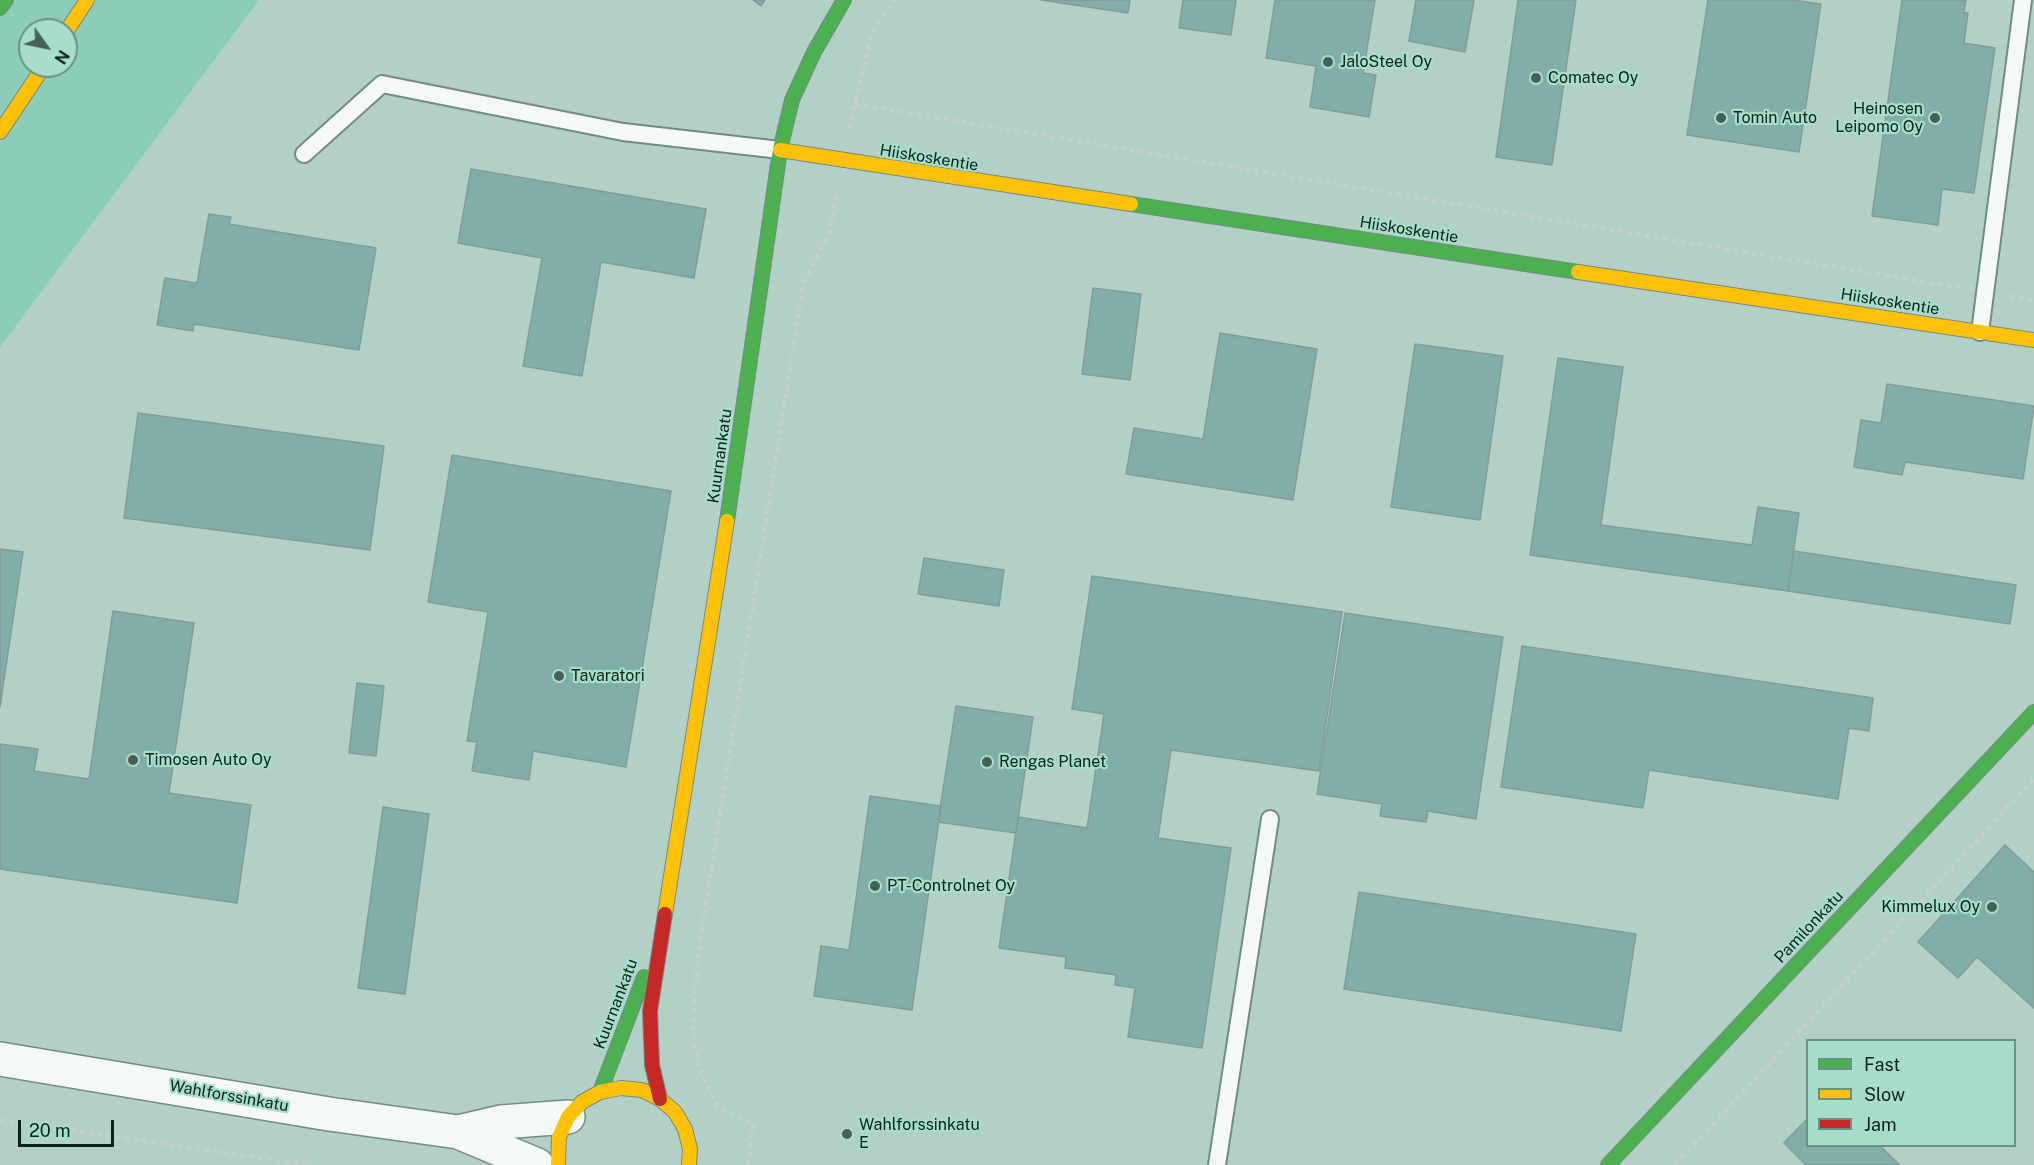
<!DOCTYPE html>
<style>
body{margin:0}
#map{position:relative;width:2034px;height:1165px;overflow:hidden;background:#b3d0c7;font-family:"Public Sans",sans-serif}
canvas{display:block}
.legend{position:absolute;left:1806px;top:1039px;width:210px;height:108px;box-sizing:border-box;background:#a6ddcb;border:2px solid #689285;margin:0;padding:8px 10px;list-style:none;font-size:18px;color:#0b221b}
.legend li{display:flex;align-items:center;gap:12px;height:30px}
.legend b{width:30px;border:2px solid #689285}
.north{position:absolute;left:18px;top:18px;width:60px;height:60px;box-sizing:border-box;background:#a6ddcb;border:2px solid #689285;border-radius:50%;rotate:123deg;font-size:16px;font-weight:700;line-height:24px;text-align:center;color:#0b221b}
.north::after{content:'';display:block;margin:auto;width:21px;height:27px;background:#465f57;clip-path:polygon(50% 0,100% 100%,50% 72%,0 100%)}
.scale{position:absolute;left:18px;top:1120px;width:96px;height:27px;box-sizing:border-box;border:3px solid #0b221b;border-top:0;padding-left:8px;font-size:18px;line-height:21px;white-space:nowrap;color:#0b221b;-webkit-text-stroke:4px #a6ddcb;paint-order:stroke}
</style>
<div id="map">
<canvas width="2034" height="1165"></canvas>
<ul class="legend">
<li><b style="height:8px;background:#4caf50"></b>Fast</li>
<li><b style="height:8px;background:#ffc107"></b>Slow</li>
<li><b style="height:8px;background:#c62828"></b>Jam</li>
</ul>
<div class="north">N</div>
<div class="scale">20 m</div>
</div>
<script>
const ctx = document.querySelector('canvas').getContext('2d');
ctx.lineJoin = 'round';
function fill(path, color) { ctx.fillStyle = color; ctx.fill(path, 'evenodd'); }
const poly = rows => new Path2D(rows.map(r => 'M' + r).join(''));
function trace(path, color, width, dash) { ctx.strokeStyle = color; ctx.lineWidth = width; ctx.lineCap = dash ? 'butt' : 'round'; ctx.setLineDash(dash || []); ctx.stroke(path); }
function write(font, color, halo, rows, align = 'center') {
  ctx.font = font + ' "Public Sans",sans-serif'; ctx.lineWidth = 4.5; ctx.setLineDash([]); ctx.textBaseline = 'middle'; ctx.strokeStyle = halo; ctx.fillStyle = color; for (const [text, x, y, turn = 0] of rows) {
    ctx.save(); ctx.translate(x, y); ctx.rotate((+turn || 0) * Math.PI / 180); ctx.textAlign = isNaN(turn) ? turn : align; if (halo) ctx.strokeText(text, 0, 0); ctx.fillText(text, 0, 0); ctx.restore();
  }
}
const green = poly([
 [0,0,259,0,0,347],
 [30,30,66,30,66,66,30,66]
]);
const building = poly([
 [753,0,765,0,761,6,753,0],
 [1041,0,1130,0,1128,13,1041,0],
 [1183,0,1236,0,1231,35,1179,28,1183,0],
 [1275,0,1375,0,1363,73,1376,75,1369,117,1310,107,1316,66,1266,58,1275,0],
 [1416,0,1474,0,1465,52,1409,41,1416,0],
 [1518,0,1576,0,1552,165,1496,157,1518,0],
 [1708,0,1793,0,1821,4,1799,152,1687,135,1708,0],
 [1902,0,1966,0,1964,13,1968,13,1964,43,1995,48,1974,193,1942,189,1938,225,1872,216,1902,0],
 [471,169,706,209,694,278,601,262,582,376,523,366,542,258,458,243,471,169],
 [209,214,231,217,229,224,376,248,359,350,194,324,193,331,157,325,165,278,197,283,209,214],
 [1093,288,1141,294,1130,380,1082,374,1093,288],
 [1220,333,1317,349,1293,500,1126,474,1134,428,1203,439,1220,333],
 [1415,344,1503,356,1480,520,1391,507,1415,344],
 [1558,358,1623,367,1601,525,1752,545,1758,507,1799,513,1788,591,1530,555,1558,358],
 [1887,384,2034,406,2023,479,1905,462,1902,475,1854,467,1861,420,1881,423,1887,384],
 [138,413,384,446,370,550,124,518,138,413],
 [452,455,671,491,626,767,533,751,529,780,472,771,477,742,467,741,488,612,428,602,452,455],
 [0,549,23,552,0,707,0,549],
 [1794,551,2016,585,2010,624,1788,591,1794,551],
 [924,558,1004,570,999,606,918,594,924,558],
 [1092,576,1342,612,1319,771,1171,750,1158,838,1231,848,1202,1048,1128,1037,1135,988,1115,985,1116,975,1065,968,1066,957,999,948,1018,817,1087,828,1104,714,1072,709,1092,576],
 [113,611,194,623,169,793,251,805,237,903,0,869,0,744,38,749,34,771,89,779,113,611],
 [1345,613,1503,637,1476,819,1428,811,1426,822,1380,816,1382,804,1317,794,1345,613],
 [1522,646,1873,698,1869,731,1849,728,1838,799,1649,770,1643,808,1501,787,1522,646],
 [357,683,384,686,376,756,349,753,357,683],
 [956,706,1033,717,1016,833,938,822,956,706],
 [870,796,941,806,912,1010,814,996,821,946,849,950,870,796],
 [383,807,429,814,405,994,358,988,383,807],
 [2005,845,2034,872,2034,1008,1977,957,1958,978,1918,942,2005,845],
 [1359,892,1636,934,1621,1031,1344,989,1359,892],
 [1808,1118,1808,1146,1880,1146,1900,1165,1806,1165,1784,1143,1808,1118]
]);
const path = poly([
 [855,104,1961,288],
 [849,128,872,33,894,0],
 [2010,296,2034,300],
 [0,1120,308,1165],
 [748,1165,753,1124,718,1107,698,1067,693,1028,698,955,803,284,830,231,837,192],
 [1675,1165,2034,779]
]);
const lane = poly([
 [304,154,382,84,623,132,780,150],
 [1980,332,2023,0],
 [1217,1165,1270,819]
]);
const street = poly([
 [0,1059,329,1114,458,1132,537,1165],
 [458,1132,501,1122,568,1117]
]);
const fast = poly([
 [0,8,6,0],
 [1131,204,1578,272],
 [727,521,780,150,792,100,814,52,844,0],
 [600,1092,644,977],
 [1608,1165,2034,712]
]);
const slow = poly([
 [66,32,87,0],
 [0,132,44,66],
 [780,150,1131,204],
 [1578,272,2034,340],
 [665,914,727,521],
 [558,1165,559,1137,568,1117,582,1102,600,1092,621,1088,642,1090,660,1099,675,1112,685,1129,690,1149,689,1165]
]);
const jam = poly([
 [660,1099,652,1065,650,1011,665,914]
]);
const markers = [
 [1328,62,6,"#465f57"],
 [1536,78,6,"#465f57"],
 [1721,118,6,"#465f57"],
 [1935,118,6,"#465f57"],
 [559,676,6,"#465f57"],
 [133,760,6,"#465f57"],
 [987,762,6,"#465f57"],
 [875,886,6,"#465f57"],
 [1992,907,6,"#465f57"],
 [847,1134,6,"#465f57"]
];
const poiNames = [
 ["JaloSteel Oy",1340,62],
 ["Comatec Oy",1548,78],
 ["Heinosen",1923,109,"right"],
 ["Leipomo Oy",1923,127,"right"],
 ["Tomin Auto",1733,118],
 ["Tavaratori",571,676],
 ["Timosen Auto Oy",145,760],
 ["Rengas Planet",999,762],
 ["PT-Controlnet Oy",887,886],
 ["Kimmelux Oy",1980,907,"right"],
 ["Wahlforssinkatu",859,1125],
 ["E",859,1143]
];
const streetNames = [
 ["Hiiskoskentie",929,158,9],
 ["Hiiskoskentie",1409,230,9],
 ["Hiiskoskentie",1890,302,9],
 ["Kuurnankatu",720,456,-82],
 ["Pamilonkatu",1809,927,-47],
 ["Kuurnankatu",616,1004,-69],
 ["Wahlforssinkatu",229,1096,10]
];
fill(green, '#8bcdb9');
fill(building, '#81aea9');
trace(building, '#849c97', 1.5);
trace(lane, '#748b84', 20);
trace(street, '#748b84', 36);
trace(fast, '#748b84', 16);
trace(slow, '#748b84', 16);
trace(jam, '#748b84', 16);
trace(path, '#c6cfcc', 4, [4.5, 4.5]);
trace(lane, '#f4f8f7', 16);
trace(street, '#f4f8f7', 33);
trace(fast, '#4caf50', 14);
trace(slow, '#ffc107', 14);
trace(jam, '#c62828', 14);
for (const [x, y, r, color] of markers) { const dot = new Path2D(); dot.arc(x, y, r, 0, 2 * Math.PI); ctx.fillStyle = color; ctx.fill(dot); trace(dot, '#a6ddcb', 2); }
write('16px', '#0b221b', '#a6ddcb', poiNames, 'left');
write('16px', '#0b221b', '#a6ddcb', streetNames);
</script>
